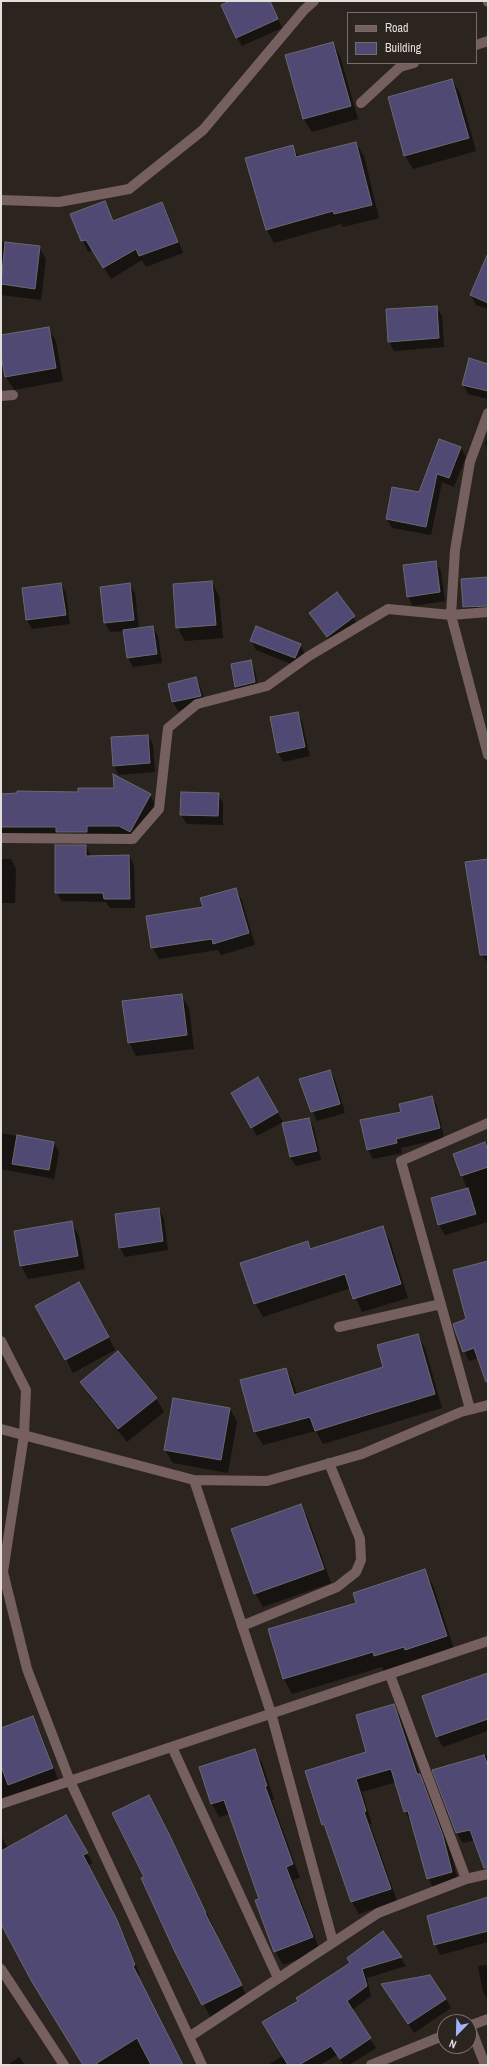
<!DOCTYPE html>
<style>
body{margin:0}
#map{position:relative;width:489px;height:2066px;overflow:hidden;background:#2b241f;font-family:"Archivo Narrow",sans-serif}
canvas{display:block}
.frame{position:absolute;inset:0;border:2px solid #e4dfdc;pointer-events:none}
.legend{position:absolute;left:347px;top:12px;width:130px;height:52px;box-sizing:border-box;background:#2b241f;border:1px solid #756f6b;margin:0;padding:5px 7px;list-style:none;font-size:12px;color:#e4dfdc}
.legend li{display:flex;align-items:center;gap:8px;height:20px}
.legend b{width:20px;border:1px solid #756f6b}
.north{position:absolute;left:437px;top:2014px;width:40px;height:40px;box-sizing:border-box;background:#2b241f;border:1px solid #756f6b;border-radius:50%;rotate:203deg;font-size:11px;font-weight:700;line-height:16px;text-align:center;color:#e4dfdc}
.north::after{content:'';display:block;margin:auto;width:14px;height:18px;background:#a3b2fd;clip-path:polygon(50% 0,100% 100%,50% 72%,0 100%)}
</style>
<div id="map">
<canvas width="489" height="2066"></canvas>
<div class="frame"></div>
<ul class="legend">
<li><b style="height:5px;background:#765f5f"></b>Road</li>
<li><b style="height:11px;background:#504973"></b>Building</li>
</ul>
<div class="north">N</div>
</div>
<script>
const ctx = document.querySelector('canvas').getContext('2d');
ctx.lineJoin = 'round';
function fill(path, color) { ctx.fillStyle = color; ctx.fill(path, 'evenodd'); }
const poly = rows => new Path2D(rows.map(r => 'M' + r).join(''));
function trace(path, color, width, dash) { ctx.strokeStyle = color; ctx.lineWidth = width; ctx.lineCap = dash ? 'butt' : 'round'; ctx.setLineDash(dash || []); ctx.stroke(path); }
const shadow = poly([
 [232,1,270,1,282,28,242,46,237,37],
 [333,43,340,56,358,119,312,132,304,119],
 [452,80,460,93,476,151,413,169,405,156],
 [356,143,364,156,379,218,343,227,341,224,274,243,267,230,292,146,299,157],
 [104,202,114,221,162,203,168,214,183,253,146,267,142,260,111,279,93,250,88,252,72,215],
 [1,242,39,247,46,259,41,300,1,295],
 [488,267,488,309,476,305,471,295],
 [436,307,442,316,444,347,394,351,389,341],
 [48,328,56,341,63,381,14,390,6,377,1,348,1,337],
 [488,365,488,399,468,394,463,384],
 [488,436,488,450,485,444],
 [440,440,461,448,466,457,454,487,442,482,431,535,392,528,387,519,420,494],
 [435,562,441,571,445,601,413,606,408,597],
 [488,578,488,616,470,616,464,607,462,580],
 [212,582,219,596,223,638,185,641,177,627],
 [61,584,66,593,70,624,32,629,27,620],
 [129,584,135,593,139,629,153,627,158,636,162,663,133,667,128,658,124,631,110,632,105,623,101,588],
 [337,594,359,626,333,646,310,613],
 [251,641,300,644,305,654,299,667,256,650],
 [250,662,255,671,259,692,241,696,236,687,232,665],
 [196,679,201,688,206,705,178,711,173,702,169,685],
 [297,713,302,722,310,756,283,762,278,753],
 [148,736,153,745,155,772,119,775,114,766],
 [218,794,223,803,223,825,187,824,181,815],
 [1,795,150,795,155,804,135,840,1,839],
 [86,846,91,857,129,856,134,865,135,908,110,908,106,902,62,901,56,892],
 [1,859,11,859,16,869,15,903,1,903],
 [488,861,488,961,486,961,481,953],
 [236,889,242,901,255,945,221,955,218,950,159,959,152,947],
 [181,995,189,1008,194,1049,136,1056,129,1042],
 [330,1071,335,1080,345,1113,317,1121,300,1080],
 [258,1079,283,1122,257,1136,232,1093],
 [431,1097,437,1106,444,1138,401,1148,402,1153,373,1159,368,1150,362,1121,402,1112],
 [309,1119,314,1128,321,1160,296,1166,290,1157],
 [1,1133,54,1143,59,1152,54,1179,1,1169],
 [488,1142,488,1222,445,1235,439,1225,467,1189,454,1154],
 [159,1209,164,1219,168,1250,125,1257,120,1248,116,1215],
 [71,1222,79,1236,85,1269,28,1279,21,1265],
 [382,1227,390,1241,408,1298,362,1312,351,1288,263,1317,255,1303,307,1242,311,1249],
 [488,1292,488,1385,478,1358,469,1361,456,1333],
 [87,1296,115,1350,73,1373,66,1359],
 [417,1335,425,1348,442,1408,323,1444,316,1431,263,1445,255,1432,286,1369,293,1382,297,1395,384,1367],
 [81,1382,156,1398,164,1412,127,1442,89,1395],
 [230,1409,237,1422,228,1473,173,1463,165,1450],
 [300,1505,308,1518,331,1583,263,1607,255,1593],
 [424,1570,433,1585,455,1652,384,1671,382,1667,292,1694,284,1679,358,1604],
 [488,1674,488,1731,443,1747,437,1737,423,1697],
 [393,1705,401,1718,420,1776,427,1788,450,1850,459,1884,435,1891,428,1878,412,1824,405,1811,396,1782,362,1792,372,1824,370,1824,397,1901,359,1914,352,1902,328,1833,323,1824,306,1772,368,1752],
 [32,1718,40,1731,59,1782,1,1800,1,1729],
 [254,1750,262,1763,274,1799,272,1800,300,1878,293,1880,320,1951,283,1965,275,1951,260,1899,230,1814,219,1817,212,1804,200,1768],
 [488,1755,488,1872,475,1840,463,1843,457,1833,434,1771],
 [149,1796,177,1850,213,1926,211,1927,248,1998,211,2018,175,1952,145,1878],
 [66,1816,93,1863,88,1865,122,1931,140,1975,137,1977,182,2065,84,2065,1,1922,1,1836,8,1848],
 [488,1898,488,1942,440,1955,435,1944],
 [383,1933,406,1966,367,1978,371,1996,352,2010,376,2048,349,2065,344,2065,337,2055,320,2065,268,2065,283,2056,299,2001,351,1963],
 [488,1965,488,2000,483,1992,478,1966],
 [388,1993,446,1999,451,2008,414,2033],
 [19,2057,25,2065,8,2065]
]);
const building = poly([
 [230,1,270,1,278,19,236,38,221,5,230,1],
 [333,42,351,106,303,119,285,55,333,42],
 [452,79,469,138,404,156,388,97,452,79],
 [356,142,372,205,334,214,333,211,266,230,245,158,293,145,296,157,356,142],
 [105,201,113,221,162,202,178,242,139,256,136,249,103,268,86,240,81,241,70,214,105,201],
 [5,242,40,246,35,289,1,284,5,242],
 [488,253,488,303,470,295,488,253],
 [437,306,439,338,388,342,386,309,437,306],
 [49,327,56,368,5,377,1,354,1,335,49,327],
 [469,358,488,364,488,391,462,385,469,358],
 [439,439,461,447,449,478,437,474,426,527,386,519,392,487,419,492,439,439],
 [436,561,440,592,407,597,403,565,436,561],
 [488,577,488,606,463,607,461,579,488,577],
 [212,581,216,625,176,628,173,584,212,581],
 [61,583,66,615,26,620,22,588,61,583],
 [130,583,134,620,104,623,100,587,130,583],
 [337,592,355,616,327,637,309,613,337,592],
 [153,626,157,654,127,658,123,630,153,626],
 [256,626,301,644,295,658,250,641,256,626],
 [251,660,255,682,235,687,231,664,251,660],
 [196,677,201,696,172,702,168,684,196,677],
 [298,712,305,747,277,753,270,717,298,712],
 [148,735,150,763,113,766,111,737,148,735],
 [113,774,151,794,130,832,119,826,87,826,87,832,56,832,56,827,1,827,1,794,17,793,17,791,78,792,78,788,114,788,113,774],
 [181,792,219,793,218,816,180,815,181,792],
 [55,845,86,845,86,856,129,855,130,899,104,899,103,893,55,893,55,845],
 [488,859,488,955,480,955,465,862,488,859],
 [236,888,249,933,213,944,212,939,151,948,146,916,203,907,200,898,236,888],
 [182,994,187,1035,128,1043,122,1001,182,994],
 [330,1070,340,1104,311,1112,299,1079,330,1070],
 [258,1077,278,1112,251,1128,231,1093,258,1077],
 [432,1096,440,1128,396,1139,397,1143,367,1150,360,1120,401,1112,399,1104,432,1096],
 [309,1118,317,1151,290,1157,282,1123,309,1118],
 [17,1135,54,1142,49,1170,12,1164,17,1135],
 [485,1142,488,1151,488,1167,461,1176,453,1154,485,1142],
 [468,1188,476,1214,438,1225,431,1198,468,1188],
 [159,1208,163,1241,119,1248,115,1214,159,1208],
 [72,1221,78,1256,20,1266,14,1231,72,1221],
 [383,1226,401,1284,353,1299,345,1274,254,1304,240,1263,308,1241,310,1249,383,1226],
 [488,1261,488,1381,486,1382,474,1348,463,1352,456,1333,453,1324,466,1319,453,1270,488,1261],
 [79,1282,109,1337,65,1360,35,1306,79,1282],
 [418,1334,435,1394,315,1431,310,1417,254,1432,240,1380,286,1368,294,1395,383,1367,377,1345,418,1334],
 [118,1351,157,1398,118,1429,80,1382,118,1351],
 [173,1398,230,1408,221,1460,164,1450,173,1398],
 [301,1504,324,1569,254,1594,231,1529,301,1504],
 [425,1569,447,1636,405,1650,404,1647,374,1656,373,1652,283,1679,268,1629,356,1603,353,1593,425,1569],
 [488,1673,488,1719,436,1737,422,1696,488,1673],
 [394,1704,417,1774,420,1774,443,1836,452,1872,427,1879,408,1811,404,1812,391,1769,356,1779,366,1811,364,1812,391,1889,351,1902,324,1824,322,1825,305,1771,366,1752,356,1715,394,1704],
 [33,1716,53,1768,8,1785,1,1766,1,1728,33,1716],
 [255,1749,267,1786,265,1786,293,1864,286,1867,313,1937,274,1952,255,1900,259,1899,224,1800,211,1804,199,1767,255,1749],
 [484,1755,488,1767,488,1868,484,1868,470,1830,456,1833,432,1770,484,1755],
 [149,1795,170,1836,206,1913,205,1913,242,1985,202,2005,175,1952,141,1878,144,1877,112,1813,149,1795],
 [66,1815,88,1853,83,1855,117,1920,135,1965,133,1966,183,2065,151,2065,137,2038,94,2065,83,2065,32,1982,1,1924,1,1851,66,1815],
 [488,1897,488,1931,434,1945,427,1916,488,1897],
 [383,1931,402,1957,362,1969,367,1986,347,2001,371,2038,340,2059,331,2046,299,2065,288,2065,262,2022,298,2001,296,1998,350,1963,347,1958,383,1931],
 [430,1975,446,1999,408,2024,381,1984,430,1975]
]);
const minor = poly([
 [476,45,488,41],
 [361,103,400,67,414,63],
 [1,200,59,202,129,189,203,130,304,10,314,1],
 [1,396,13,395],
 [488,413,470,462,455,550,451,615,488,755],
 [1,838,133,839,159,809,168,728,197,704,267,686,309,656,388,609,451,615,488,612],
 [339,1327,441,1304],
 [1,1341,26,1390,24,1435,3,1572,27,1669,70,1781,202,2065],
 [470,1409,401,1161,488,1123],
 [1,1429,194,1480,267,1481,362,1454,461,1412,488,1405],
 [194,1480,271,1713,333,1942],
 [242,1626,337,1587,356,1572,361,1560,360,1539,329,1463],
 [390,1675,466,1879],
 [172,1747,278,1978],
 [1,1804,488,1641],
 [1,1969,64,2065],
 [469,2026,488,2019],
 [470,2026,485,2065],
 [189,2037,378,1913,466,1879,488,1874],
 [371,2065,445,2035]
]);
const tertiary = poly([
 [488,1,488,2]
]);
fill(shadow, '#0007');
fill(building, '#504973');
trace(building, '#6a6972', 1);
trace(minor, '#765f5f', 10);
trace(tertiary, '#765f5f', 10);
</script>
